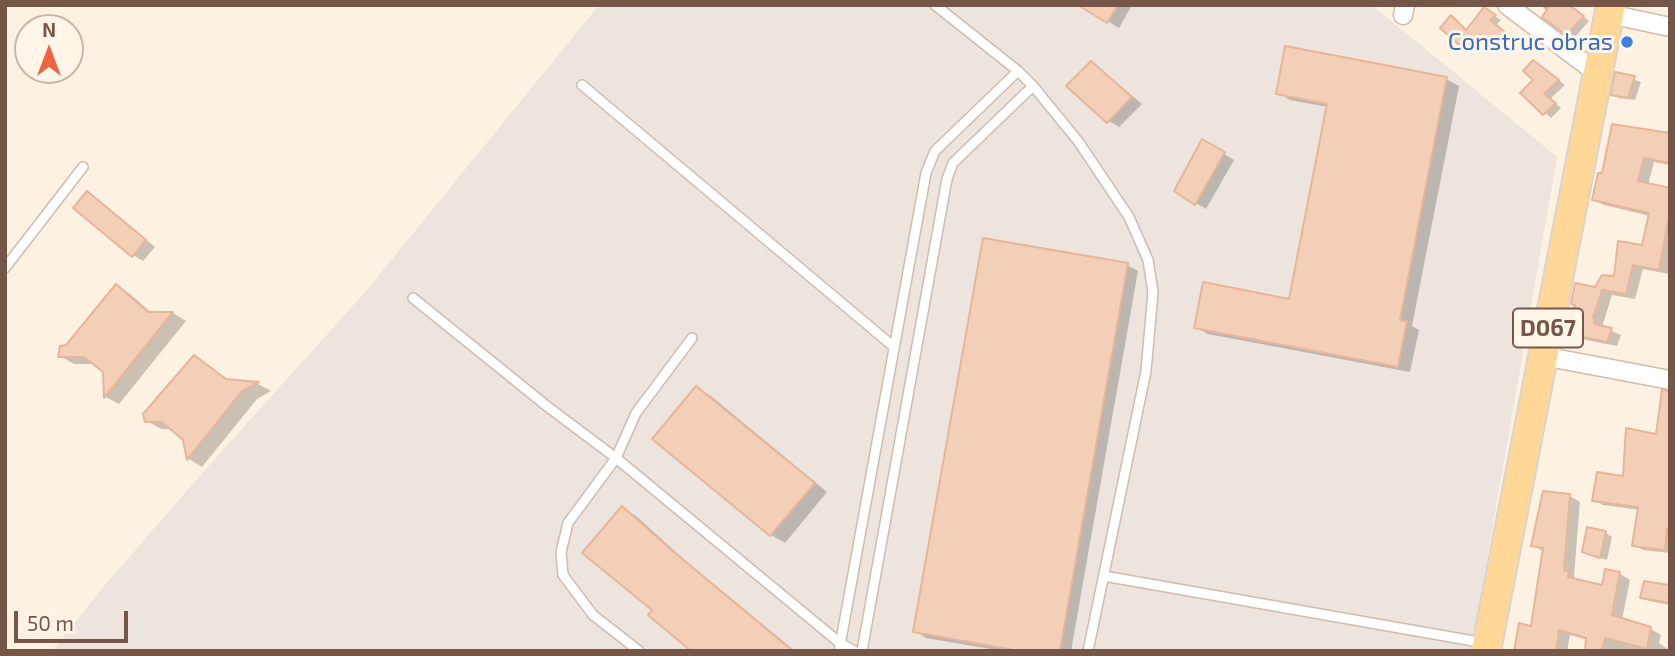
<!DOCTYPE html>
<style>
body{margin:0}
#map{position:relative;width:1675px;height:656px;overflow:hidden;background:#fdf2e2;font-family:"Exo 2",sans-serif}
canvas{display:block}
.frame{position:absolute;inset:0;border:7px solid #765747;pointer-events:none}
.north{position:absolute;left:14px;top:14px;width:70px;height:70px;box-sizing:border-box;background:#fff6e9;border:2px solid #c8b6a8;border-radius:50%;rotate:0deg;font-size:19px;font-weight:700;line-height:28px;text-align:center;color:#765747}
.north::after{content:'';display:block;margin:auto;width:24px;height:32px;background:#ed6541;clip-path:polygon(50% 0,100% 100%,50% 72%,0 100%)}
.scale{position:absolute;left:14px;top:611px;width:114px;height:32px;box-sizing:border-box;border:4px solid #765747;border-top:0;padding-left:9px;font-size:21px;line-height:24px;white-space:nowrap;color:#765747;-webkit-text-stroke:5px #fff6e9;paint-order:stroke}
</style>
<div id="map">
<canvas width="1675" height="656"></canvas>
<div class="frame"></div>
<div class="north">N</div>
<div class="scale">50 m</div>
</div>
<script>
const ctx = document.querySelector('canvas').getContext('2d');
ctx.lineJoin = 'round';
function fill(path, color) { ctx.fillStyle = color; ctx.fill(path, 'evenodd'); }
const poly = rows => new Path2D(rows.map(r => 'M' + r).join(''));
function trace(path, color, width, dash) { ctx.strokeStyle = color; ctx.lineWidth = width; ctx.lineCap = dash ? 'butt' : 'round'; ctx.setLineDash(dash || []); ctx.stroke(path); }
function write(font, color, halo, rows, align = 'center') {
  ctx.font = font + ' "Exo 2",sans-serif'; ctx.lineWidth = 6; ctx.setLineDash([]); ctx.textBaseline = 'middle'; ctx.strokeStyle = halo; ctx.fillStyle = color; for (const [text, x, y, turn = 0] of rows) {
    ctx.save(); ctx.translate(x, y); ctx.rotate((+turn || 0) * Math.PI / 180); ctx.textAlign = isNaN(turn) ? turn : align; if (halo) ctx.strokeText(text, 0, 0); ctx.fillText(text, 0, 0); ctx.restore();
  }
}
const industrial = poly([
 [599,5,1372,5,1557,157,1471,651,52,651,105,585,204,471,366,291]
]);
const shadow = poly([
 [1081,5,1132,5,1119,28],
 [1568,5,1589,21,1574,38,1567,34,1542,6],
 [1484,10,1501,20,1496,25,1510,37,1500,48,1486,38,1472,52,1466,48,1451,17,1468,31],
 [1091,64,1101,70,1142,104,1119,127,1109,121],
 [1540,66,1565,85,1550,99,1561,108,1551,118,1522,93,1535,79],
 [1616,74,1641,82,1635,100,1619,98,1612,94],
 [1446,79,1459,86,1412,326,1419,330,1410,372,1208,334,1196,327,1291,301,1328,107,1290,100,1278,93],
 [1670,135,1670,165,1654,162,1648,185,1670,190,1669,274,1643,269,1635,299,1612,295,1603,324,1604,328,1621,335,1617,346,1581,339,1571,333,1596,289,1616,278,1644,247,1650,216,1604,205,1594,200],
 [1202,141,1234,160,1206,209,1196,203],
 [88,193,98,199,155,247,143,261,133,255],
 [1127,265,1138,271,1071,651,1002,651,926,638,915,631],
 [116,286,130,294,153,314,173,313,186,321,119,404,106,397,105,371,96,364,74,364,60,356],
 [194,357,229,381,258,384,271,391,257,399,202,467,189,459,184,439,173,429,161,429,147,421],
 [697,388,711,396,827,492,785,543,771,535,655,439],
 [1670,400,1670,553,1643,550,1634,545,1640,510,1603,505,1594,500,1624,478,1657,436],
 [1570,496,1580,502,1574,576,1578,581,1604,587,1620,574,1630,580,1622,620,1651,629,1661,635,1659,643,1670,651,1587,651,1588,640,1570,635,1567,651,1518,651,1532,628,1544,552,1533,545],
 [623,509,636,516,688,563,795,651,694,651,654,610],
 [1606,533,1612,537,1607,560,1591,555],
 [1670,587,1670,605,1649,601,1642,597]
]);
const building = poly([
 [1078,5,1118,5,1107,23,1078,5],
 [1550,5,1569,5,1584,16,1566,35,1542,17,1550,5],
 [1484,7,1496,15,1490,20,1505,32,1492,45,1480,35,1465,50,1440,28,1451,15,1466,30,1484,7],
 [1285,46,1447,77,1400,320,1407,321,1398,367,1194,328,1203,282,1289,299,1327,104,1276,94,1285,46],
 [1533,60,1559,80,1544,94,1556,103,1543,115,1520,93,1533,80,1523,71,1533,60],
 [1091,61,1132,97,1107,123,1066,86,1091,61],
 [1615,72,1635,76,1628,98,1610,95,1615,72],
 [1612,124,1670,133,1670,163,1644,158,1638,181,1670,188,1670,211,1659,270,1633,265,1626,294,1602,290,1593,318,1595,318,1594,324,1612,328,1607,342,1569,334,1575,305,1571,304,1575,283,1595,287,1602,275,1614,276,1618,241,1642,245,1649,213,1592,200,1598,173,1602,173,1612,124],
 [1202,139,1225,152,1195,205,1174,191,1202,139],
 [87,191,146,240,132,257,73,208,87,191],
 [983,238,1128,263,1060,651,1020,651,913,632,983,238],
 [116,284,148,312,173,312,104,398,103,372,84,357,58,357,60,346,66,345,116,284],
 [194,355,226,379,259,382,242,391,187,460,183,440,162,422,145,422,143,414,194,355],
 [696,386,815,483,770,536,652,439,696,386],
 [1662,390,1670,391,1670,528,1667,528,1665,550,1632,546,1638,507,1592,501,1597,472,1623,476,1626,428,1656,434,1662,390],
 [1543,491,1570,494,1564,571,1569,571,1568,577,1602,585,1605,569,1620,572,1612,615,1651,627,1647,649,1605,638,1602,651,1585,651,1586,638,1559,630,1556,651,1514,651,1519,623,1531,626,1543,548,1531,546,1543,491],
 [622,506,675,553,793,651,691,651,648,615,652,610,582,553,622,506],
 [1587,527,1606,531,1600,558,1582,552,1587,527],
 [1644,581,1670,585,1670,603,1640,598,1644,581]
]);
const lane = poly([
 [935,5,1018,71,1033,86,1078,141,1129,217,1148,260,1153,292,1146,371,1088,651],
 [582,85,894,347],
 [5,268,83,167],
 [413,298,548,407,616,458,840,643,854,651],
 [1104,576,1485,643],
 [639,651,593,615,563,575,561,552,568,523,616,458,636,413,692,338],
 [839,651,926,173,935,151,1018,71],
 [862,651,947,179,953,163,1033,86]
]);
const street = poly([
 [1507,5,1597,73],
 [1609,14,1670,27],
 [1403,15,1405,5],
 [1543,356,1670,380]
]);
const primary = poly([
 [1486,651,1611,5]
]);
const markers = [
 [1627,42,7,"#3f7fe0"]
];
const shields = [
 [1548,328,70]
];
const shieldNames = [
 ["D067",1548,328]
];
const shopNames = [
 ["Construc obras",1613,42]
];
fill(industrial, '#ece4dd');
fill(shadow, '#0003');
fill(building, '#f4cfb8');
trace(building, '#e7b598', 2);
trace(lane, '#d1bbab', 12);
trace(street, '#d1bbab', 21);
trace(primary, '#dbd3cf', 32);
trace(lane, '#fff', 9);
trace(street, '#fff', 18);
trace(primary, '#ffd797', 28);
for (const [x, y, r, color] of markers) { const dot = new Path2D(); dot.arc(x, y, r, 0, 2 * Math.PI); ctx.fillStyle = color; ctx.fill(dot); trace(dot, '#fff6e9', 2.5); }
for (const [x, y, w] of shields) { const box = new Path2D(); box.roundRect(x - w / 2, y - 19.5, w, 39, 5); ctx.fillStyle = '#fff6e9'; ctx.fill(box); trace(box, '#765747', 2); }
write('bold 23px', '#765747', null, shieldNames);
write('24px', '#366cbe', '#fff6e9', shopNames, 'right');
</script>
